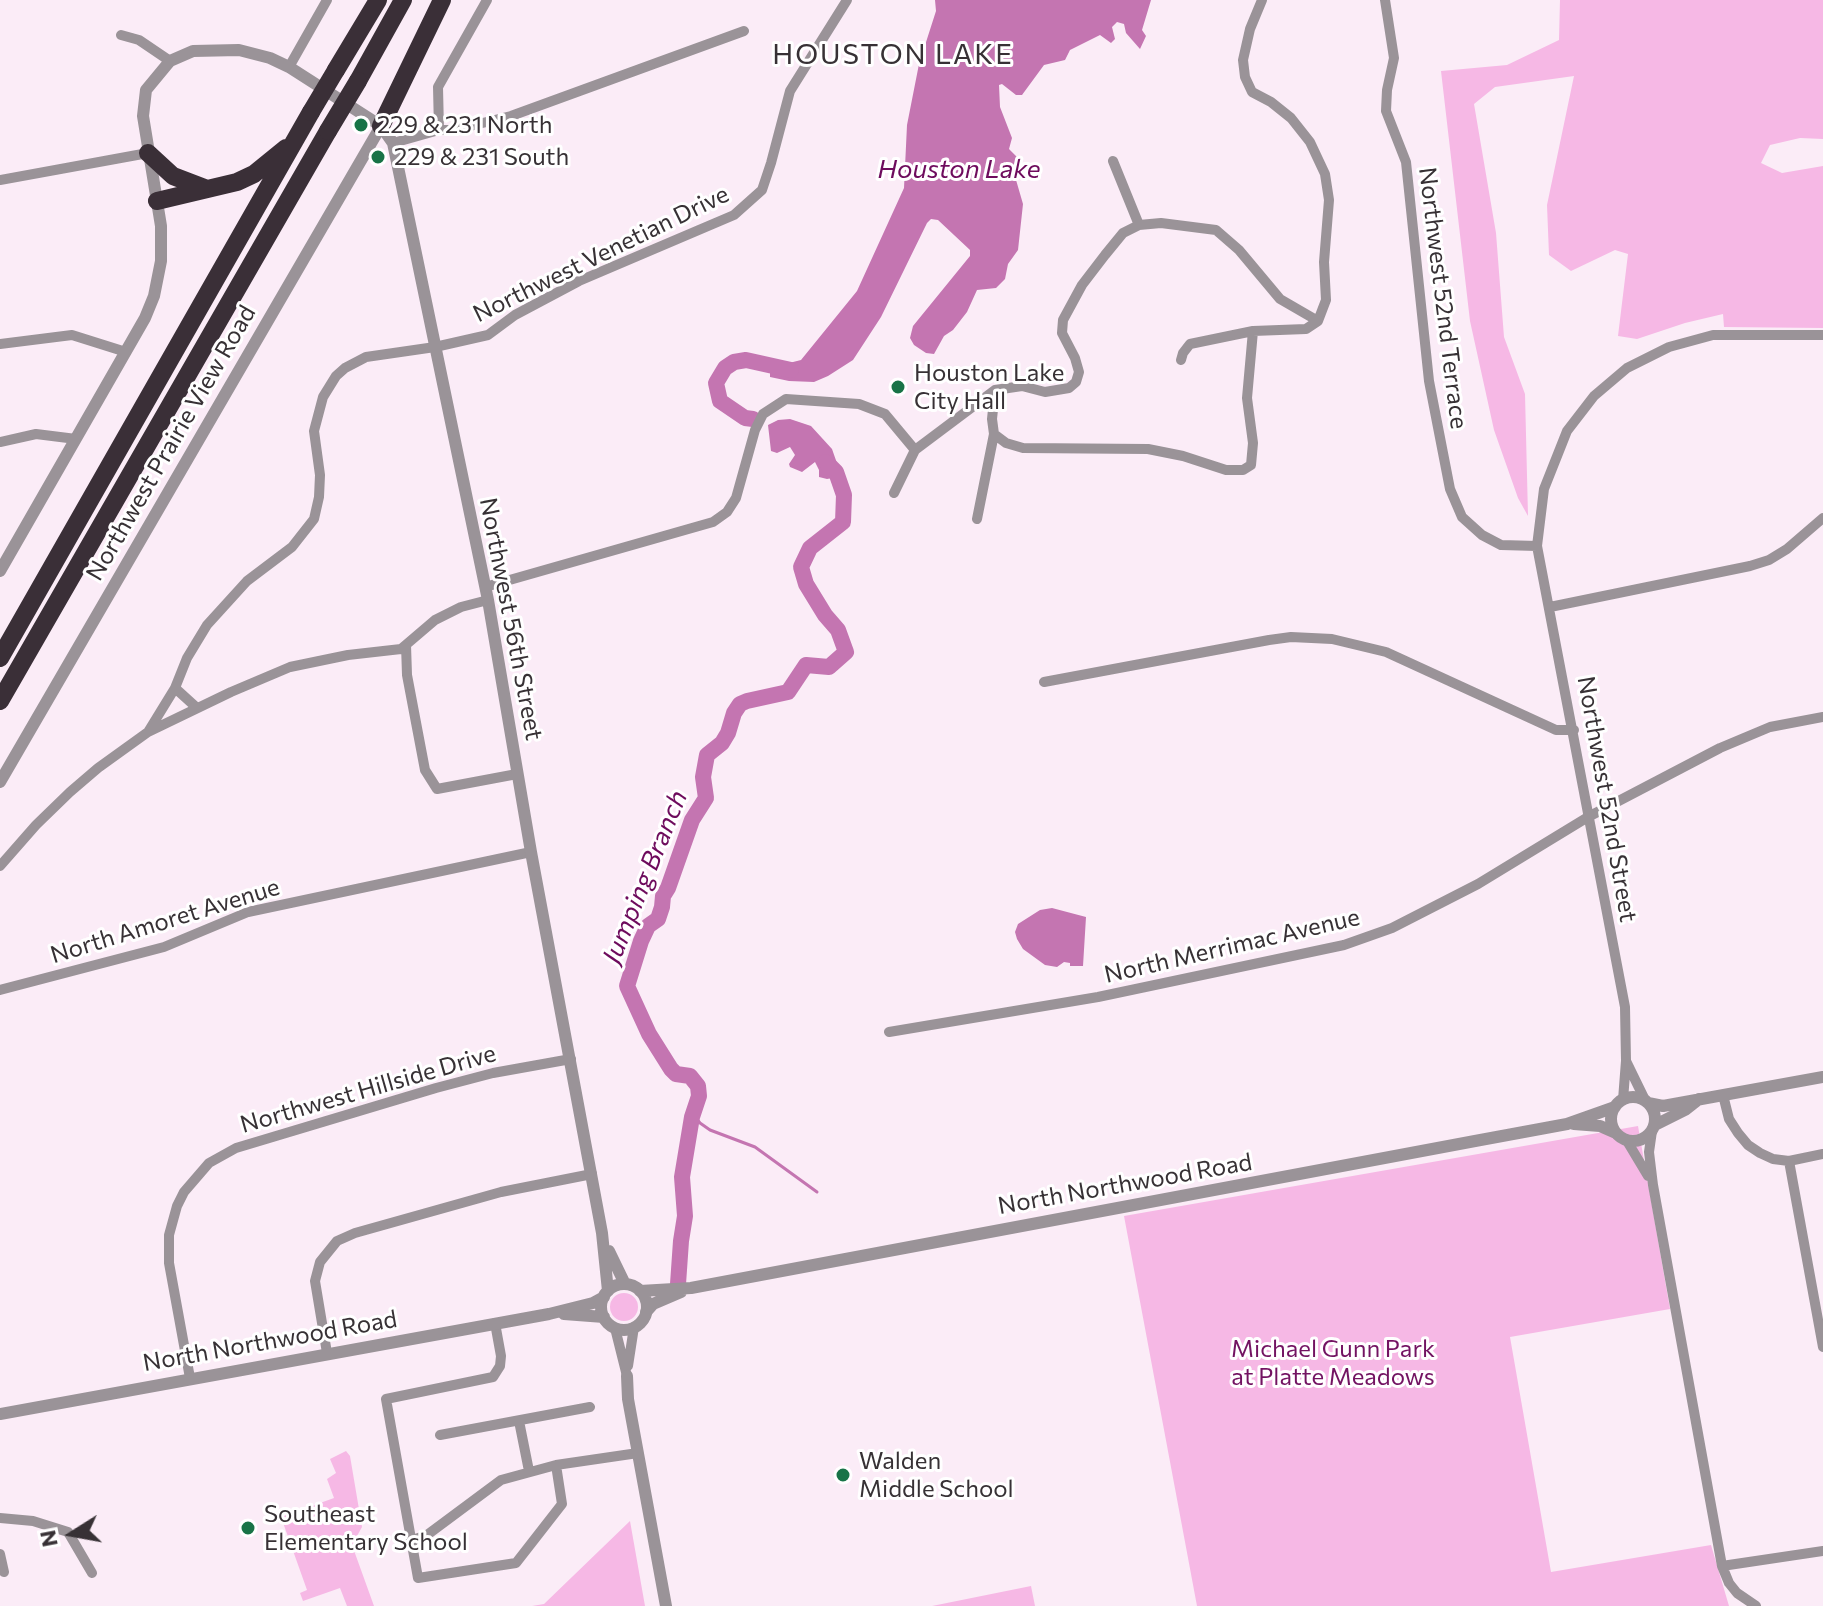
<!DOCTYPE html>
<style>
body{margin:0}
#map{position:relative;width:1823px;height:1606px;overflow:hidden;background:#fbecf7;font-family:Commissioner,sans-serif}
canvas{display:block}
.north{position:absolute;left:32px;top:1494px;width:80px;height:80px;-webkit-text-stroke:6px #fff;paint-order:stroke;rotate:259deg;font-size:22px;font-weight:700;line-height:32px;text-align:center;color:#373135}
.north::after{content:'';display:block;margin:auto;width:28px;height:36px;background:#373135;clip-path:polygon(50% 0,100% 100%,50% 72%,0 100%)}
</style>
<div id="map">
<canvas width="1823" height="1606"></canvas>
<div class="north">N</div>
</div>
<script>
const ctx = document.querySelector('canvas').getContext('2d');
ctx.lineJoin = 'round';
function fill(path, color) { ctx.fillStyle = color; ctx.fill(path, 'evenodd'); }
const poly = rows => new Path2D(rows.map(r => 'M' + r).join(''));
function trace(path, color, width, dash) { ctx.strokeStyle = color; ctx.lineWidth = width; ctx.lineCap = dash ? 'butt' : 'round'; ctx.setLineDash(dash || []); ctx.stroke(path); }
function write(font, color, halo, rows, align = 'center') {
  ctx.font = font + ' Commissioner,sans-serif'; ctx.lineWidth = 6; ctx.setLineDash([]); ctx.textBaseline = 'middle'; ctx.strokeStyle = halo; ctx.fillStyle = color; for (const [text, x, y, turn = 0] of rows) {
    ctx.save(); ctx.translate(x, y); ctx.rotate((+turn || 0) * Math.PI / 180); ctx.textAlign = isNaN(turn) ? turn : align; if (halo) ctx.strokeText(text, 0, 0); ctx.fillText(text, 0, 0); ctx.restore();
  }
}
const green = poly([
 [1560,0,1823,0,1823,139,1800,138,1770,145,1761,163,1782,173,1823,166,1823,328,1724,327,1723,314,1685,323,1637,339,1618,336,1628,254,1615,250,1571,271,1549,255,1547,205,1574,76,1495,87,1474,104,1496,233,1504,337,1525,394,1528,516,1518,498,1494,430,1470,321,1441,71,1507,65,1559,40],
 [1638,1126,1670,1309,1510,1337,1551,1572,1711,1545,1729,1606,1197,1606,1124,1216],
 '610 1307a14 14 0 1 1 28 0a14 14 0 1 1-28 0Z',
 [346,1451,350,1456,362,1527,352,1545,374,1606,347,1606,340,1588,303,1601,300,1593,307,1590,281,1517,334,1498,327,1479,336,1473,330,1459],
 [630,1521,645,1606,532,1606,544,1604],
 [1031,1586,1035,1606,932,1606]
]);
const water = poly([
 [935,0,1151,0,1142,30,1146,36,1140,49,1126,33,1124,24,1117,22,1112,27,1115,39,1111,43,1100,35,1070,50,1065,60,1044,65,1022,95,1016,95,1002,84,999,85,1000,107,1012,138,1009,149,1019,159,1014,173,1023,204,1018,250,1008,264,1005,279,996,288,977,290,967,312,953,330,944,336,934,354,926,353,914,345,910,338,913,326,970,256,970,250,938,220,931,219,927,223,881,317,853,360,828,376,814,382,789,381,770,377,770,367,774,362,789,363,801,360,857,291,904,188,907,125,919,64,936,11],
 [790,419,811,426,832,449,839,469,838,477,827,479,819,477,819,470,815,462,802,472,790,467,789,464,795,455,790,447,777,453,771,451,768,425,778,420],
 [1052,908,1086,917,1083,966,1070,966,1070,963,1064,962,1057,967,1045,965,1023,949,1017,939,1015,932,1018,924,1040,910]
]);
const stream = poly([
 [693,1114,700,1123,710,1130,755,1147,817,1192]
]);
const river = poly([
 [753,419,745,418,720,401,716,383,725,368,734,362,746,360,791,370],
 [678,1284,681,1241,685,1216,682,1177,692,1117,699,1096,698,1086,690,1076,676,1074,671,1069,649,1034,627,986,641,941,648,926,658,919,662,907,663,896,668,888,692,820,706,798,703,777,707,755,722,743,728,733,734,713,740,704,747,701,788,692,806,665,829,667,846,652,838,630,825,615,806,584,801,567,810,548,843,522,844,495,836,472,826,462]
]);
const minor = poly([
 [1262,0,1250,29,1243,60,1245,77,1252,92,1271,102,1291,118,1310,142,1325,174,1329,200,1324,262,1326,300,1318,321],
 [1385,0,1394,58,1387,90,1386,111,1406,162,1429,381,1450,489,1462,517,1482,535,1501,545,1537,546],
 [121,35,139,40,170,61],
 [289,67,327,0],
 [439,130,438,87,487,0],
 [393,143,439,130,454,130,511,116,744,31],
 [1113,161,1139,225],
 [0,180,148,153],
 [0,344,72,335,126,352],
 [1181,360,1183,353,1190,344,1253,331],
 [994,434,1006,443,1023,448,1148,449,1183,456,1226,470,1243,470,1251,465,1253,443,1247,398,1253,331,1306,329,1318,321],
 [0,442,36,434,76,439],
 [894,493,915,450,995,390,1022,386,1045,392,1069,388,1076,382,1079,372,1075,358,1062,333,1063,320,1082,285,1105,255,1123,233,1139,225,1161,223,1216,230,1239,250,1280,299,1318,321],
 [977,519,994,434,992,419,995,390],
 [485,587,713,522,727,512,736,498,755,430,763,414,786,399,859,404,885,414,915,450],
 [1550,607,1750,566,1769,560,1787,549,1823,518],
 [406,645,407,675,425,770,437,789,517,774],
 [1044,682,1269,640,1291,637,1332,639,1386,652,1556,730,1574,730],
 [175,688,197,708],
 [148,732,175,688,187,658,207,625,247,581,292,547,314,519,319,497,320,475,314,431,323,397,336,376,345,368,366,357,435,347,488,335,515,315,579,281,734,215,762,190,771,163,790,91,847,0],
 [0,866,36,825,70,792,98,768,148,732,231,692,290,667,348,655,401,649,435,620,461,607,488,600],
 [0,990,164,947,248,912,531,852],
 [889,1032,1098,997,1344,945,1392,928,1478,884,1588,817,1720,748,1770,727,1823,717],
 [1626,1061,1645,1100],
 [1723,1095,1729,1119,1738,1133,1748,1145,1760,1153,1773,1159,1789,1161,1823,1154],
 [1623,1100,1626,1061,1625,1007,1537,546,1544,489,1567,431,1594,396,1627,368,1669,347,1713,335,1823,335],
 [1652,1131,1649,1152,1653,1185,1722,1566,1729,1583,1737,1593,1756,1606],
 [1627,1141,1648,1176],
 [1789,1161,1823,1347],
 [495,1323,501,1356,500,1366,493,1377,386,1399,418,1578,516,1563,562,1504,556,1465],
 [615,1328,627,1376],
 [327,1353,315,1281,320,1262,337,1241,355,1233,501,1192,592,1174],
 [628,1366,634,1327],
 [190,1378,169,1263,169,1235,177,1206,184,1192,209,1163,236,1148,436,1088,493,1073,571,1059],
 [519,1421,529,1471],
 [440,1435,590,1407],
 [0,1518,33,1521,68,1532,92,1573],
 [410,1541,427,1535,501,1480,556,1465,638,1453],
 [0,1554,4,1572],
 [1722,1566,1823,1551]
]);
const tertiary = poly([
 [0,571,145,318,154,296,161,261,161,226,143,116,146,90,170,61,193,51,239,50,270,58,289,67,381,126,393,143,488,600,531,852,602,1233,608,1291],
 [0,782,381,126],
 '1611 1119a22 22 0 1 1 44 0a22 22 0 1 1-44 0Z',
 [1648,1103,1663,1106,1823,1077],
 [1574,1124,1600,1126,1616,1133],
 [1655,1125,1685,1110,1699,1099],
 [609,1251,625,1284],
 '601 1307a23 23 0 1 1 46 0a23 23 0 1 1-46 0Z',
 [640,1291,691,1288,1475,1141,1567,1124,1615,1107],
 [646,1312,653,1304,681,1292],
 [564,1314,604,1317],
 [627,1376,628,1399,666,1606],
 [0,1414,549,1314,593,1303,604,1297]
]);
const motorway = poly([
 [336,70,378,0],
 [358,81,403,0],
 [381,126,442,0],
 [148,153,173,176,207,189],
 [157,201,237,182,254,174,286,148],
 [0,658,311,112],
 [0,701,328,131]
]);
const motorwayBridge = poly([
 [311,112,336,70],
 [328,131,358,81]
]);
const markers = [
 [361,125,8,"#187347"],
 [378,157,8,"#187347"],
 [898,387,8,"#187347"],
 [843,1475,8,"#187347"],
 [248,1528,8,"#187347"]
];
const poiNames = [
 ["229 & 231 North",377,125],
 ["229 & 231 South",394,157],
 ["Houston Lake",914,373],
 ["City Hall",914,401],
 ["Walden",859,1461],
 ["Middle School",859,1489],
 ["Southeast",264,1514],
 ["Elementary School",264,1542]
];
const streetNames = [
 ["Northwest Venetian Drive",601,254,-26],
 ["Northwest 52nd Terrace",1443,298,83],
 ["Northwest Prairie View Road",171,443,-60],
 ["Northwest 56th Street",511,619,79],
 ["Northwest 52nd Street",1607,799,80],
 ["North Amoret Avenue",165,921,-17],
 ["North Merrimac Avenue",1232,946,-13],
 ["Northwest Hillside Drive",368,1089,-16],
 ["North Northwood Road",1125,1184,-10],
 ["North Northwood Road",270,1341,-10]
];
const parkNames = [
 ["Michael Gunn Park",1333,1349],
 ["at Platte Meadows",1333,1377]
];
const waterNames = [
 ["Houston Lake",959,169],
 ["Jumping Branch",645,877,-68]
];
const quarterNames = [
 ["HOUSTON LAKE",893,55]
];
fill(green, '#f6b8e5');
fill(water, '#c475b1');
trace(stream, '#c475b1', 3);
trace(river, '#c475b1', 16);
trace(minor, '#9a9398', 10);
trace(tertiary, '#9a9398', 12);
trace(motorway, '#3a2f37', 18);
trace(motorwayBridge, '#3a2f37', 18);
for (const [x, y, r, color] of markers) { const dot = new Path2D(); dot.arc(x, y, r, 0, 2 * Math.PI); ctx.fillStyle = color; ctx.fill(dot); trace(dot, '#fff', 3); }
write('24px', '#373135', '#fff', poiNames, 'left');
write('24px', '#373135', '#fff', streetNames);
write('24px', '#731362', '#fff', parkNames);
write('italic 26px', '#6e0b5d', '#fff', waterNames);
ctx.letterSpacing = '2px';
write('28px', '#373135', '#fff', quarterNames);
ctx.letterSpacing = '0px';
</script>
